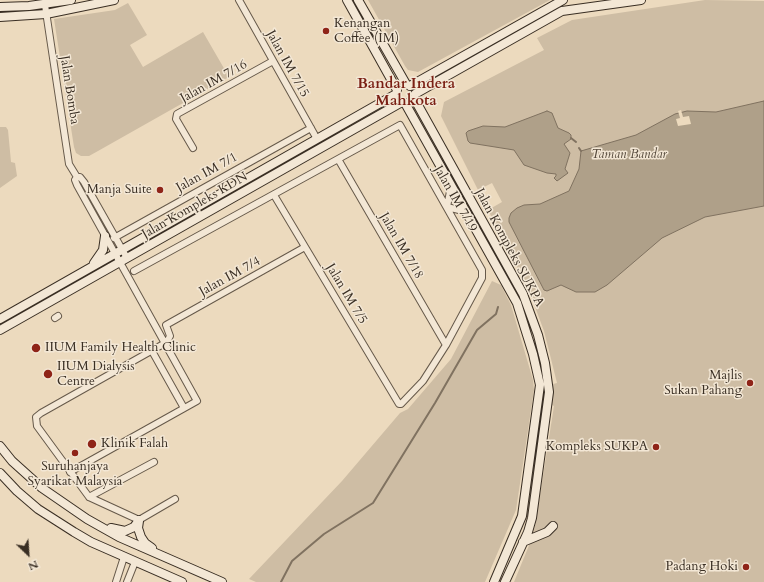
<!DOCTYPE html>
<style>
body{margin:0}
#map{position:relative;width:764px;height:582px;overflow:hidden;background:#ecdabe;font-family:Cardo,serif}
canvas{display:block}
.north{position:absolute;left:8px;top:534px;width:40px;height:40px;-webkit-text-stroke:3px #f3e7d5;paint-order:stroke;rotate:155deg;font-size:11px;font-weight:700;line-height:16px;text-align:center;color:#392e23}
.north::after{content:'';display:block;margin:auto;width:14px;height:18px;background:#392e23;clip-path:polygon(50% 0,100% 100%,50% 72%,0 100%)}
</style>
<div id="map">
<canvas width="764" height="582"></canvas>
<div class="north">N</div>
</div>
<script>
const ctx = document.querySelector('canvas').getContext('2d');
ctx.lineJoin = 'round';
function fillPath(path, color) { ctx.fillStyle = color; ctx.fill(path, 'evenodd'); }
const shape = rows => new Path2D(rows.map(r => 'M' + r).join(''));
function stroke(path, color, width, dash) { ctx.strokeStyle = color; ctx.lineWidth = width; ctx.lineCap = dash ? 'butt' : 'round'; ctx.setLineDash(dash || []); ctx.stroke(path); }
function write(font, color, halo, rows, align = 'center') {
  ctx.font = font + ' Cardo,serif'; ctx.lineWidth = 3; ctx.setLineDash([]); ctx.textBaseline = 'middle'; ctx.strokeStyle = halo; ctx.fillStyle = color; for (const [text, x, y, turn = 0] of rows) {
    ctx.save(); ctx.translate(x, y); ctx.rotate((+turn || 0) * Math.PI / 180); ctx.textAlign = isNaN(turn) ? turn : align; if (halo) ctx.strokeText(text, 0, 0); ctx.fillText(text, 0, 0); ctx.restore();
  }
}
const green = shape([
 [368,0,550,0,418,72,408,70,405,66],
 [705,0,764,1,764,582,514,582,530,543,535,526,554,406,550,404,553,384,557,383,544,331,528,288,488,210,502,202,492,183,478,190,441,116,444,102,544,50,537,38,572,20],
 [128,3,147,35,130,45,143,67,203,32,229,77,98,151,89,156,81,156,76,153,74,147,54,19,115,10],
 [0,127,6,127,8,130,11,162,15,163,17,176,0,188],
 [492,281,501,285,511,305,533,380,534,390,516,510,485,582,256,582,249,579,342,481,400,413,408,409,451,359]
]);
const water = shape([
 [764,101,764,206,705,217,662,238,607,285,595,292,576,292,561,285,547,291,544,290,509,222,509,218,511,213,517,208,524,205,540,204,569,191,579,169,581,151,636,135,675,114,687,111,716,112,764,101],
 [547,111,552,113,558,128,569,133,571,135,571,139,564,144,570,153,565,169,568,173,557,181,554,178,556,176,556,174,547,173,524,165,514,150,470,143,468,141,466,133,468,131,483,126,505,127,547,111]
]);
const pier = shape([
 [681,110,683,117,689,116,691,124,678,126,676,119,680,118,678,111]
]);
const stream = shape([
 [571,138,576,142],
 [579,148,581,151],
 [281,582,292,561,324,534,373,503,435,403,477,330,496,314,498,307]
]);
const street = shape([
 [239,0,317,139],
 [45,5,69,164,77,177,80,177,84,182,127,258],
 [193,148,176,119,177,114,273,61],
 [338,159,446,345],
 [451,186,447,207,467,212],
 [114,238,311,128],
 [134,271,400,125,482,270,482,278,446,345,423,381,401,404,399,404,274,195],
 [55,318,58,316],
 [152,351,184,408],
 [70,472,197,401,77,185,75,180,77,177],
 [89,497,154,462],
 [175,499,139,520,89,497,37,426,36,417,41,413,167,342,170,336,166,325,305,247],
 [116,582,124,557],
 [127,582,135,562]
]);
const secondary = shape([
 [347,0,397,90],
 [358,0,406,84],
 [0,7,29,6,71,0],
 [0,17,46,14,114,0],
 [410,86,563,0],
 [415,94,562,11,641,0],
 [414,98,523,294,538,335,545,363,549,392,532,518,528,532,505,582],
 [405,103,517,303,533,354,540,385,522,516,494,582],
 [94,263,103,250,105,236],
 [0,319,396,94],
 [0,330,402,102],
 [0,446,12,461,42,488,87,519,119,537,222,582],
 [0,473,17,491,38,509,74,532,91,542,182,582],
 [139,521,138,528,141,537,145,543,152,548],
 [111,528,125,531,134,527,139,520],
 [523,542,547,532,553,526]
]);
const markers = [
 [326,31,4,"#8f2418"],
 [160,190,4,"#8f2418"],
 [36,348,5,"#8f2418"],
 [48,374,5,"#8f2418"],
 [750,383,4,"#8f2418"],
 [92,444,5,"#8f2418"],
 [656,447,4,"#8f2418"],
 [75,453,4,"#8f2418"],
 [746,567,4,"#8f2418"]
];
const poiNames = [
 ["Kenangan",334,24],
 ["Coffee (IM)",334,39],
 ["Manja Suite",152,190,"right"],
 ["IIUM Family Health Clinic",45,348],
 ["IIUM Dialysis",57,367],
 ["Centre",57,382],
 ["Majlis",742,376,"right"],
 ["Sukan Pahang",742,391,"right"],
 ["Klinik Falah",101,444],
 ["Kompleks SUKPA",648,447,"right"],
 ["Suruhanjaya",75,467,"center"],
 ["Syarikat Malaysia",75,482,"center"],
 ["Padang Hoki",738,567,"right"]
];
const streetNames = [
 ["Jalan IM 7/15",287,64,61],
 ["Jalan IM 7/16",214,82,-29],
 ["Jalan Bomba",69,90,81],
 ["Jalan IM 7/1",207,173,-29],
 ["Jalan IM 7/19",455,199,60],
 ["Jalan Kompleks KDN",195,206,-30],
 ["Jalan IM 7/18",401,246,60],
 ["Jalan Kompleks SUKPA",509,248,62],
 ["Jalan IM 7/4",230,277,-29],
 ["Jalan IM 7/5",346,294,59]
];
const parkNames = [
 ["Taman Bandar",629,155]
];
const quarterNames = [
 ["Bandar Indera",406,85],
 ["Mahkota",406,102]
];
fillPath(green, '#cebda4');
fillPath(water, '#afa089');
stroke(water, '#807260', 1);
fillPath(pier, '#ecdabe');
stroke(stream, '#807260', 2);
stroke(street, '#66594a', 8);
stroke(secondary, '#392e23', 10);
stroke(street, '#f3e7d5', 6);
stroke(secondary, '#f3e7d5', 8);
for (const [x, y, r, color] of markers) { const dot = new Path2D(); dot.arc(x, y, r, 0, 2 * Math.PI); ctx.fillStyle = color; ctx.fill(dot); stroke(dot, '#f3e7d5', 1.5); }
write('13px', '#392e23', '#f3e7d5', poiNames, 'left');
write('13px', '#392e23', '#f3e7d5', streetNames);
write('italic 13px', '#574b3d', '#f3e7d5', parkNames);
write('bold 15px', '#7a1f14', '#f3e7d5', quarterNames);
</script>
